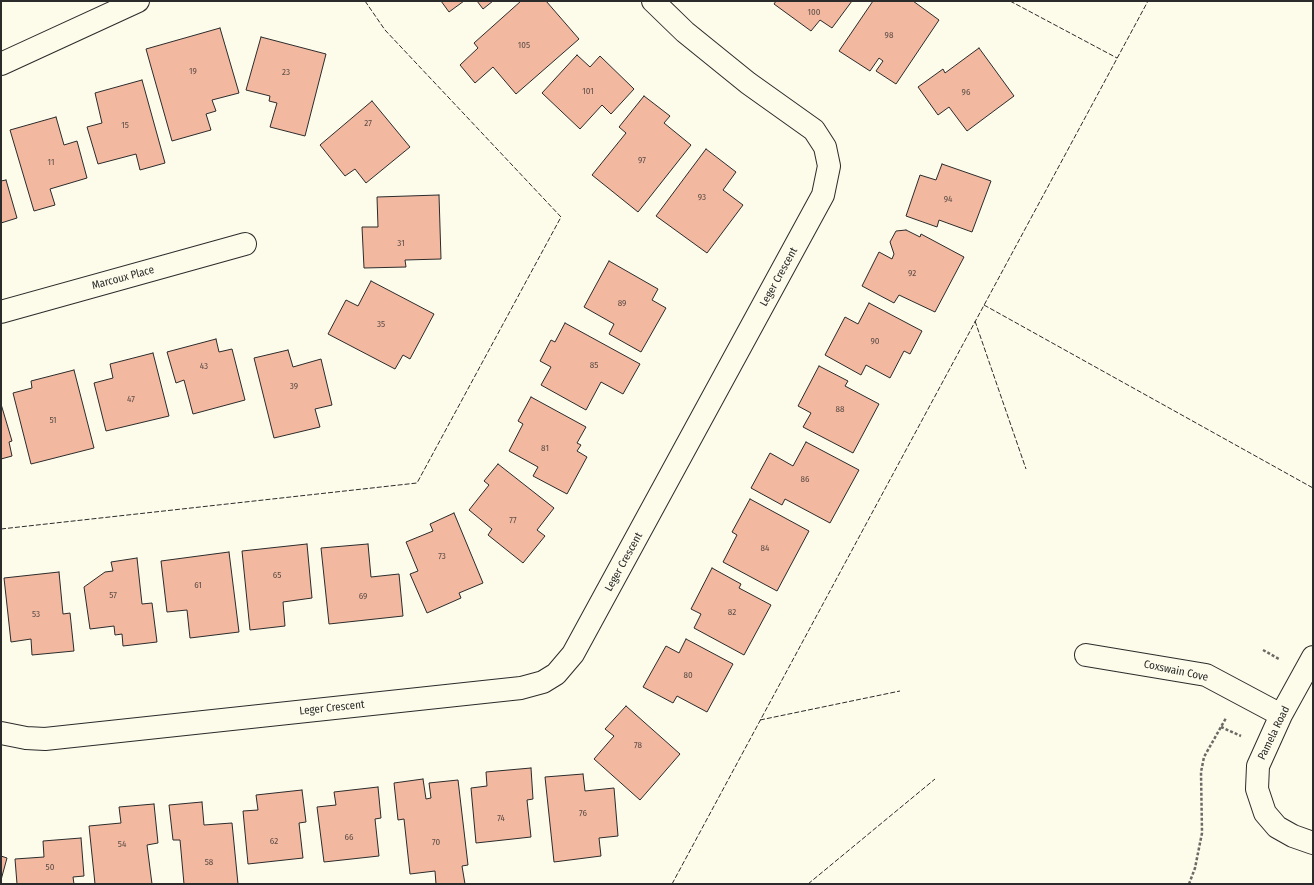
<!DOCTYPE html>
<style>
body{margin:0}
#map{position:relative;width:1314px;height:885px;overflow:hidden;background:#fdfbea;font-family:"Fira Sans Condensed",sans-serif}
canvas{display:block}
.frame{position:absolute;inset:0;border:2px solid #2b2b2b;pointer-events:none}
</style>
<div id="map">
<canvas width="1314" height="885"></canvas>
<div class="frame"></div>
</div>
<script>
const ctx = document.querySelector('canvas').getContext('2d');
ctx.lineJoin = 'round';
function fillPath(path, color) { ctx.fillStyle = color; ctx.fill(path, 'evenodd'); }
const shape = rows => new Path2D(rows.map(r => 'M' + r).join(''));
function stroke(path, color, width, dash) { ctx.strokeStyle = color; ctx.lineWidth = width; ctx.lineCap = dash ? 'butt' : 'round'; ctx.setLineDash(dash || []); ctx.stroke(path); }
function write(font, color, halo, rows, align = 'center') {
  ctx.font = font + ' "Fira Sans Condensed",sans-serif'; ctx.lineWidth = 3; ctx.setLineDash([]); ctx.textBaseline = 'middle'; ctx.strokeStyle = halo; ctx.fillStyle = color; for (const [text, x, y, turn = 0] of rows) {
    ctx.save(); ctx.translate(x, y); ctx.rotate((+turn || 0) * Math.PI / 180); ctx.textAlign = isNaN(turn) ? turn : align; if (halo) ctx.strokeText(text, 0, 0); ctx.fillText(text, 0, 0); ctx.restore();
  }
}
const building = shape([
 [441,1,464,1,449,12,441,1],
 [477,1,493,1,483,9,477,1],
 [521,1,546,1,579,39,516,94,493,67,475,83,460,65,478,48,474,43,521,1],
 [776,1,852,1,832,28,820,20,811,31,774,4,776,1],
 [873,1,913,1,939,20,896,84,876,71,883,61,879,58,870,71,839,51,873,1],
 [220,28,239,93,212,100,216,111,206,114,211,130,172,141,146,49,220,28],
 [261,37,326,54,305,136,270,127,277,103,269,101,270,96,246,90,261,37],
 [979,48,1014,96,967,131,949,107,938,115,918,87,943,69,945,73,979,48],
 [577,55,590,67,600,56,634,89,611,114,602,105,580,129,542,93,577,55],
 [142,80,165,163,140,170,136,154,98,164,87,127,102,123,95,93,142,80],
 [644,96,670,116,664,123,691,145,638,212,592,175,626,133,619,127,644,96],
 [372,101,410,147,366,183,355,169,345,176,320,145,372,101],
 [56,117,64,145,77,141,87,178,50,189,55,205,34,211,10,130,56,117],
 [706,149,736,172,723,190,743,205,707,253,656,216,706,149],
 [942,164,991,181,972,232,939,220,937,227,906,216,920,175,936,180,942,164],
 [6,180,17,218,1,223,1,181,6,180],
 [439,195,441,259,405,260,406,267,364,268,362,227,378,227,377,197,439,195],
 [906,230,920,237,921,234,964,257,935,312,899,295,894,303,862,286,879,252,892,259,894,254,890,242,896,231,906,230],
 [609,261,658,289,652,300,666,308,641,352,609,334,614,324,584,307,609,261],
 [371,281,434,314,410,359,403,355,395,369,328,334,346,300,358,306,371,281],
 [869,303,922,331,910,354,904,351,890,378,866,365,861,375,825,355,845,317,858,324,869,303],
 [565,323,640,364,623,394,601,382,586,410,541,385,551,367,540,361,551,340,555,342,565,323],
 [216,339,219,352,232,349,245,400,193,414,184,380,176,383,167,352,216,339],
 [288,350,293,367,321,359,332,405,315,409,320,427,274,438,254,358,288,350],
 [153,353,169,416,106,431,94,383,113,378,110,364,153,353],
 [819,366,848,381,845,386,879,404,853,453,803,427,811,413,798,406,819,366],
 [74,370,94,448,31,464,13,393,32,388,31,381,74,370],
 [531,397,586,427,577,443,581,445,577,451,587,457,567,494,533,476,538,467,509,451,523,424,518,421,531,397],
 [1,404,12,441,9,442,12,456,1,459,1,404],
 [806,442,859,470,830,523,785,499,782,505,751,488,770,453,793,466,806,442],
 [498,464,554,508,537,530,545,536,523,563,488,535,492,529,469,510,489,485,484,481,498,464],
 [750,499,809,531,777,591,723,562,737,535,732,532,750,499],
 [454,513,483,583,459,593,461,598,427,613,410,574,418,571,406,542,433,531,430,524,454,513],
 [307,544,312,598,283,602,285,626,250,630,242,551,307,544],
 [368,544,371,577,399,574,403,616,329,624,321,548,368,544],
 [229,552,239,632,190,638,187,610,167,612,161,561,229,552],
 [137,558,142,604,152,603,157,642,123,646,122,634,115,635,114,626,90,629,84,587,105,572,113,571,111,562,137,558],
 [712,568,741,584,739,588,771,605,744,655,694,628,701,614,691,609,712,568],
 [59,572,63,614,70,613,74,651,32,655,31,639,11,642,4,578,59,572],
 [686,639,733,664,707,712,677,696,673,703,643,687,666,646,679,653,686,639],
 [626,706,680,754,640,800,594,759,614,736,605,729,626,706],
 [531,768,533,799,527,800,531,837,476,843,471,788,487,786,486,772,531,768],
 [583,774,585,791,614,788,618,836,599,838,601,856,554,862,545,777,583,774],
 [423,779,426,799,431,798,429,783,458,780,468,865,462,866,465,884,436,884,435,871,410,874,404,819,398,820,394,783,423,779],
 [378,787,381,818,375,819,379,856,324,862,317,807,336,805,334,792,378,787],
 [302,790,306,822,299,823,303,858,248,864,243,811,258,810,256,795,302,790],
 [202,802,204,825,232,823,238,884,184,884,180,840,173,840,169,805,202,802],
 [154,804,158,843,147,845,152,884,95,884,89,826,121,823,119,807,154,804],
 [81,838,84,876,73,877,74,884,17,884,15,859,44,857,43,841,81,838],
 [1,856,7,858,1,880,1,856]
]);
const path = shape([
 [1263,650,1279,659],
 [1221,727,1241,736],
 [1189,884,1195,868,1202,833,1201,772,1204,757,1226,718]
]);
const minor = shape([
 [1,64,138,1],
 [1,312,245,244],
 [1086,655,1206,675,1281,715],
 [1313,657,1281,715,1258,766,1257,789,1265,813,1277,827,1293,836,1313,843],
 [1,733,26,738,45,739,521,688,543,682,556,674,573,654,823,195,829,166,825,147,814,130,748,83,685,32,653,1]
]);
const fence = shape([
 [1010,1,1117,58],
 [984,305,1313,488],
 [975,321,1026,469],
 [1,529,417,483,561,217,385,30,365,1],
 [760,720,900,691],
 [672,884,1148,1],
 [808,884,935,779]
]);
const numberNames = [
 ["100",814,12],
 ["98",889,35],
 ["105",524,45],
 ["19",193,71],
 ["23",286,72],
 ["101",588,91],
 ["96",966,92],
 ["27",368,123],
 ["15",125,125],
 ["97",642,160],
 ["11",51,162],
 ["93",702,197],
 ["94",948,199],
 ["31",401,243],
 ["92",912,273],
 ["89",622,303],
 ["35",381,324],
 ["90",875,341],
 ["85",594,365],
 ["43",204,366],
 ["39",294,386],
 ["47",131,399],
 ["88",840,409],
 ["51",53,420],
 ["81",545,448],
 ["86",805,479],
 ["77",513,520],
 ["84",765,548],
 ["73",442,556],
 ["65",277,575],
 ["61",198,585],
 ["57",113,595],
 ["69",363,596],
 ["82",732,612],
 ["53",36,614],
 ["80",688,675],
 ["78",638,745],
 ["76",583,813],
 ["74",501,818],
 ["66",349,837],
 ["62",274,841],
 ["70",436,842],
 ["54",122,844],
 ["58",209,862],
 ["50",50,867]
];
const streetNames = [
 ["Leger Crescent",779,277,-61],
 ["Marcoux Place",123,278,-15],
 ["Leger Crescent",624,562,-61],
 ["Coxswain Cove",1176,671,12],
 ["Leger Crescent",332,708,-6],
 ["Pamela Road",1274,733,-64]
];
fillPath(building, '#f2b8a0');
stroke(building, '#2b2b2b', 1);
stroke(minor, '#2b2b2b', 24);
stroke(path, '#6a6964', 2.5, [3, 2]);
stroke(minor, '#fdfbea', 22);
stroke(fence, '#2b2b2b', 1, [5, 2]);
write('9px', '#5d4e48', null, numberNames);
write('11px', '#2b2b2b', '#fdfbea', streetNames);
</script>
